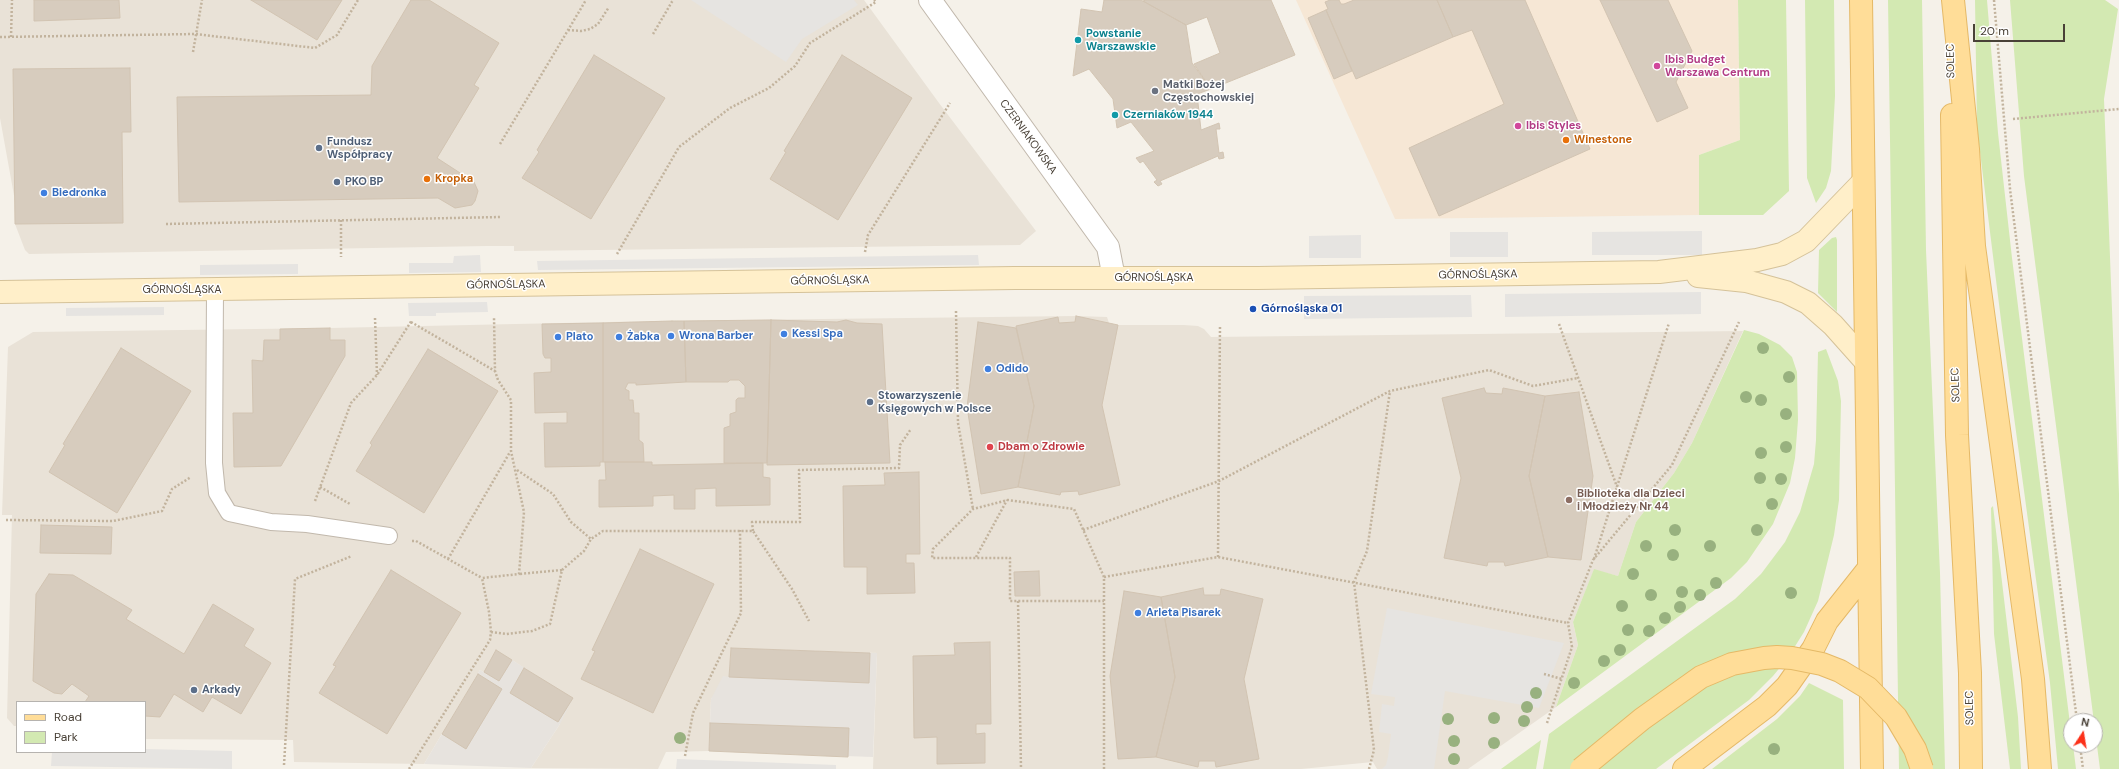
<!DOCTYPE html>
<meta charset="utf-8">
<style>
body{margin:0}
#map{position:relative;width:2119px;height:769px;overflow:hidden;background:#f5f1e9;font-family:"DM Sans",sans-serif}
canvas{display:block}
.legend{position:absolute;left:16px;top:701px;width:130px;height:52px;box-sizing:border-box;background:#fff;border:1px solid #b6b3af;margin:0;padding:5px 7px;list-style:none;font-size:12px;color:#494137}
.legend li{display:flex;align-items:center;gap:8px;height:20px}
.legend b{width:20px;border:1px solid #b6b3af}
.north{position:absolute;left:2063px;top:713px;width:40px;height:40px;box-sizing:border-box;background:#fff;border:1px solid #b6b3af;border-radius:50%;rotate:12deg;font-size:11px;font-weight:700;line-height:16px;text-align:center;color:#494137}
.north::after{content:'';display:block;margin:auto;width:14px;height:18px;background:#fc3119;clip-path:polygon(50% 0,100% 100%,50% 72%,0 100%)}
.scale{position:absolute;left:1973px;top:24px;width:92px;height:18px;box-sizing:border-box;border:2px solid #494137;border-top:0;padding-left:5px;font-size:12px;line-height:14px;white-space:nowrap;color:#494137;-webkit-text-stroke:3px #fff;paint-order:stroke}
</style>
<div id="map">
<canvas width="2119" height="769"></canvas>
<ul class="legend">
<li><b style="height:5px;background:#ffdd98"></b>Road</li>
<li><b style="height:11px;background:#d3e9b2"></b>Park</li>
</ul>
<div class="north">N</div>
<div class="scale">20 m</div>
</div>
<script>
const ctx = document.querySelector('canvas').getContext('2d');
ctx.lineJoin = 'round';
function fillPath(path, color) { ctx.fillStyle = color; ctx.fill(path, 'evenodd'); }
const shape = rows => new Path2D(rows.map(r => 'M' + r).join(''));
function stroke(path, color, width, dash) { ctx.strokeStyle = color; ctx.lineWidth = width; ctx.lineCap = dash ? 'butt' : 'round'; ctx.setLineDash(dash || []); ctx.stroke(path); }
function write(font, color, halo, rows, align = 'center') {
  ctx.font = font + ' "DM Sans",sans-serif'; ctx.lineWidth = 3; ctx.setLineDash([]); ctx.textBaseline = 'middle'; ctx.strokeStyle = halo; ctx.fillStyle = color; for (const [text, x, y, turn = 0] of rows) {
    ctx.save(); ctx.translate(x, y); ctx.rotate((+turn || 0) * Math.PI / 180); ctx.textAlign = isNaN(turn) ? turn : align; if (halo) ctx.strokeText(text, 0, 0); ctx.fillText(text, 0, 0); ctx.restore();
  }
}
const residential = shape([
 [0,0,864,0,939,103,1036,231,1020,245,514,251,514,246,487,246,29,254,25,250,15,224,15,201,0,118],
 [1076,316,1107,317,1109,323,1118,325,1184,325,1198,326,1204,329,1211,337,1743,331,1692,443,1674,473,1636,522,1618,576,1594,570,1573,622,1578,645,1556,707,1468,769,1377,769,1373,762,1301,769,873,769,877,653,731,648,729,677,711,699,709,751,666,752,658,769,531,768,560,724,524,668,512,660,484,672,480,670,424,764,294,762,293,740,145,739,145,702,17,702,17,726,14,726,7,718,12,515,2,515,8,347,33,332,330,328,655,321]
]);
const commercial = shape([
 [1296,0,1738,0,1740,140,1699,155,1699,215,1395,219]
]);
const industrial = shape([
 [731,648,877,653,873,757,709,751,711,699,723,676,729,677],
 [496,650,573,698,560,724,531,768,424,764,480,670,484,672]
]);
const green = shape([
 [1738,0,1786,0,1789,191,1763,215,1699,215,1699,155,1740,140],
 [1805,0,1834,0,1835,96,1831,171,1826,188,1816,203,1807,178],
 [1888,0,1922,0,1926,250,1940,573,1945,769,1899,769],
 [1975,0,1987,0,1998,133,2012,258,2071,732,2071,745,2073,745,2076,769,2058,769,2050,683,2002,328,1977,128],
 [2010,0,2105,0,2118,9,2104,99,2119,494,2119,769,2100,769,2024,176],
 [1836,237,1837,240,1837,312,1818,293,1819,250,1832,238],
 [1744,330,1759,334,1780,345,1792,357,1797,372,1798,420,1795,458,1790,483,1773,524,1747,562,1731,578,1556,707,1578,645,1573,622,1594,569,1618,576,1636,522,1674,473,1692,443],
 [1826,349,1838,381,1841,401,1839,500,1834,535,1818,601,1804,632,1787,659,1773,676,1749,700,1656,769,1543,769,1549,734,1735,599,1761,574,1785,542,1800,512,1814,464,1816,440,1818,352],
 [1993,506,2018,717,2021,769,2010,769,1994,634,1991,508],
 [1809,683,1843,700,1844,769,1712,769,1777,719,1800,696],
 [1541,740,1536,769,1501,769]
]);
const parking = shape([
 [691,0,854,0,858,5,802,39,786,62],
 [1702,231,1702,255,1592,255,1592,232],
 [1450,232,1508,232,1508,257,1450,257],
 [1361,235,1361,258,1309,258,1309,236],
 [480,255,481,272,409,273,409,263,453,263,454,256],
 [978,255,979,265,538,270,537,261],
 [298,264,298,274,200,275,200,265],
 [1701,292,1701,314,1505,317,1505,294],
 [1471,295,1472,317,1304,319,1304,296],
 [487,302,488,312,436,313,436,316,409,316,408,303],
 [164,307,164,315,66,316,66,308],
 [1387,608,1564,643,1539,708,1445,691,1434,769,1382,769,1386,765,1388,757,1391,734,1379,732,1382,704,1394,706,1395,697,1371,694],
 [145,749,232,751,232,769,51,766,52,752,145,752],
 [677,759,836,765,836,769,676,769]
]);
const building = shape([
 [34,0,119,0,120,18,34,21,34,0],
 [251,0,342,0,317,40,251,0],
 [411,0,429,0,499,43,474,85,479,88,437,158,474,182,478,191,475,201,472,205,455,208,438,198,179,202,177,97,371,95,372,66,411,0],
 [1104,0,1141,0,1186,25,1192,63,1211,89,1197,94,1201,130,1219,123,1220,129,1216,129,1219,153,1223,152,1224,158,1219,159,1218,156,1160,181,1162,184,1158,186,1154,182,1157,180,1143,161,1140,163,1136,158,1154,151,1131,122,1117,128,1113,99,1089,69,1073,76,1081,9,1102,12,1104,0],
 [1146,0,1271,0,1295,55,1211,89,1194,64,1220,53,1207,17,1186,25,1143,1,1146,0],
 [1330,0,1339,0,1341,4,1344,4,1354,0,1437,0,1453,37,1356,79,1326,10,1328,9,1325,2,1330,0],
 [1437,0,1525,0,1590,149,1439,216,1409,148,1504,104,1472,30,1453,37,1437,0],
 [1600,0,1668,0,1692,51,1676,82,1688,108,1657,122,1600,0],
 [1326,10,1352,71,1334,79,1308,18,1326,10],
 [594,55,665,98,591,219,522,178,539,152,537,150,594,55],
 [842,55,912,98,838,220,770,179,786,152,784,151,842,55],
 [130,68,131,132,122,132,123,223,15,224,13,69,130,68],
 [1076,316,1118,325,1102,405,1120,485,1079,495,1078,491,1061,492,1060,495,1018,487,1034,406,1016,326,1058,317,1059,323,1075,322,1076,316],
 [771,320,837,322,846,320,857,323,882,324,890,463,767,465,771,320],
 [771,320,767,463,724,463,724,428,730,426,730,414,736,412,736,400,738,398,745,398,745,386,739,380,730,380,728,382,686,382,684,321,771,320],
 [672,321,684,321,686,382,636,385,636,383,628,383,625,389,629,391,629,400,633,400,634,413,639,413,639,440,643,443,644,462,603,462,603,323,672,321],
 [978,322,1016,328,1034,406,1018,487,981,494,967,407,978,322],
 [603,323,603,462,600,462,600,466,545,467,544,423,567,423,567,412,535,413,534,373,551,372,551,358,545,358,543,354,542,324,603,323],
 [330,328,330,340,345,340,345,356,281,466,234,467,233,413,253,413,252,360,263,361,264,340,280,340,280,329,330,328],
 [121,348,191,391,117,513,49,472,65,445,63,444,121,348],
 [428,349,498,391,424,513,356,471,372,445,370,443,428,349],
 [1484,388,1486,393,1502,394,1503,388,1545,396,1529,476,1548,557,1505,566,1504,562,1488,562,1487,566,1444,558,1461,478,1442,398,1484,388],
 [1579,392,1593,476,1581,560,1548,557,1529,476,1545,396,1579,392],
 [605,462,652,462,652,465,763,463,763,477,770,478,770,505,716,506,716,488,695,489,695,509,674,509,674,495,653,496,653,506,599,507,599,480,606,480,605,462],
 [919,472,920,554,906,554,906,563,914,563,915,593,867,594,867,567,844,567,843,486,885,485,884,473,919,472],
 [41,525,112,527,111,554,40,553,41,525],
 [640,549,714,584,653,713,581,679,595,651,592,650,640,549],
 [391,570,461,613,387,734,319,693,336,666,333,665,391,570],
 [1039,571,1040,596,1015,596,1014,572,1039,571],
 [49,574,73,575,132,610,126,619,184,654,213,604,254,629,244,646,271,663,241,714,212,697,203,712,174,694,160,717,145,716,145,702,85,702,89,696,72,684,62,694,54,693,33,681,36,594,49,574],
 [1203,588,1204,595,1220,595,1221,589,1263,599,1244,679,1259,759,1216,767,1215,761,1199,761,1198,767,1156,757,1175,677,1161,597,1203,588],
 [1124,591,1161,597,1175,677,1156,757,1118,759,1110,676,1124,591],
 [990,642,991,724,976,724,976,734,985,733,985,763,937,764,937,737,914,738,913,656,955,655,954,643,990,642],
 [731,648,870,653,869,683,729,677,731,648],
 [496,650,512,660,499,681,484,672,496,650],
 [524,668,573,698,558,722,510,693,524,668],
 [478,674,502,689,466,749,442,734,478,674],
 [710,723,849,728,848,757,709,751,710,723]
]);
const path = shape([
 [1994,0,2010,189,2077,721],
 [568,30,581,31,590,29,598,24,609,7],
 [653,34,673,0],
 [0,37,195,34,315,48,337,35,358,0],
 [11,37,12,0],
 [193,52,202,0],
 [2013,119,2119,109],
 [500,144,586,0],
 [341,220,341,257],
 [166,224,501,217],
 [865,252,868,235,950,103],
 [617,254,679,147,730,108,769,88,795,66,810,43,876,2,874,0],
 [956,311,958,423,973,509],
 [375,318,377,375],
 [411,322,495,371],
 [1559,324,1617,487],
 [517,470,553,494,571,522,591,539],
 [320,487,350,504],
 [315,501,351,403,377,375,412,320],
 [6,520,113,521,162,511,172,489,191,477],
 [1083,530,1219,481,1390,391,1489,370,1533,386,1578,378],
 [753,531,752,522,800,522,799,470,899,468,900,445,911,429],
 [412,541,416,541,482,578],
 [976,557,1007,500],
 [1218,557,1220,326],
 [448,559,510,452],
 [1594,559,1669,323],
 [562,570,584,551,591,539,603,531,753,531,792,589,809,621],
 [1104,577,1218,557,1568,623],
 [1018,601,1021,769],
 [491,632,506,634,532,631,550,624,562,570,519,574],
 [1544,674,1562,679],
 [1547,723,1572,647,1568,623,1593,560,1672,465,1739,322],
 [2080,745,2083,769],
 [685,756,693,713,741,613,740,530],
 [284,765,295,579,352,556],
 [409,769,490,640,491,632,489,612,482,578,519,574,524,512,511,451,511,400,498,380,495,371,494,317],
 [1104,769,1104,577,1074,509,1008,500,973,509,933,549,932,558,1010,558,1010,601,1104,601],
 [1369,769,1374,750,1354,582,1367,551,1390,391]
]);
const lane = shape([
 [215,290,214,463,217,493,229,513,271,522,307,524,389,536]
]);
const street = shape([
 [930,0,1108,247,1114,278]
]);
const secondary = shape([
 [1698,276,1746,281,1786,292,1808,303,1833,325,1866,362],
 [0,292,1015,278,1258,278,1659,272,1757,260,1782,254,1806,241,1863,182]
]);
const primary = shape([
 [1861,0,1872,769],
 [1953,0,1968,149,1974,246,2033,679,2040,769],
 [1952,115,1957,435,1970,673,1971,769],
 [1684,769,1767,706,1787,686,1813,649,1827,621,1869,568]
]);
const primaryBridge = shape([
 [1581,769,1642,719,1701,677,1732,664,1764,658,1777,657,1792,658,1822,664,1840,671,1868,688,1896,717,1915,749,1922,769]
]);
const trees = [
 [1763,348],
 [1789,377],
 [1746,397],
 [1761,400],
 [1786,414],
 [1786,447],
 [1761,453],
 [1760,478],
 [1781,479],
 [1772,504],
 [1675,530],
 [1757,530],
 [1646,546],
 [1710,546],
 [1673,555],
 [1633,574],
 [1716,583],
 [1682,592],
 [1791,593],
 [1651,595],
 [1700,595],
 [1622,606],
 [1680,607],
 [1665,618],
 [1628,630],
 [1649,631],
 [1620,650],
 [1604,661],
 [1574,683],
 [1536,693],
 [1527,707],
 [1494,718],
 [1448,719],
 [1524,721],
 [680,738],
 [1454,741],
 [1494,743],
 [1774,749],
 [1454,759]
];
const markers = [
 [1078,40,4,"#0f9aa8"],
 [1657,66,4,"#d1479c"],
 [1155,91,4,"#6b7280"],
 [1115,115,4,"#0f9aa8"],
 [1518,126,4,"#d1479c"],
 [1566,140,4,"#e8710a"],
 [319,148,4,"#5c6f8a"],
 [427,179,4,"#e8710a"],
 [337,182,4,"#5c6f8a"],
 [44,193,4,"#3f7fe0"],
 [1253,309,4,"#1a4fb4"],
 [784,334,4,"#3f7fe0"],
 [671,336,4,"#3f7fe0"],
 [558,337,4,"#3f7fe0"],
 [619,337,4,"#3f7fe0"],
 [988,369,4,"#3f7fe0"],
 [870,402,4,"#5c6f8a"],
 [990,447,4,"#e0444e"],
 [1569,500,4,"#8d6e63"],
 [1138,613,4,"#3f7fe0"],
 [194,690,4,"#5c6f8a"]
];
const cultureNames = [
 ["Powstanie",1086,34],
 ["Warszawskie",1086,47],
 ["Czerniaków 1944",1123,115]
];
const hotelNames = [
 ["Ibis Budget",1665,60],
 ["Warszawa Centrum",1665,73],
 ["Ibis Styles",1526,126]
];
const streetNames = [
 ["SOLEC",1951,61,-91],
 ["CZERNIAKOWSKA",1028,137,54],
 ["GÓRNOŚLĄSKA",1478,275,-1],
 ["GÓRNOŚLĄSKA",1154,278],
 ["GÓRNOŚLĄSKA",830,281,-1],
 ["GÓRNOŚLĄSKA",506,285,-1],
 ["GÓRNOŚLĄSKA",182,290],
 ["SOLEC",1956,385,-92],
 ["SOLEC",1970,708,-91]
];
const worshipNames = [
 ["Matki Bożej",1163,85],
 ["Częstochowskiej",1163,98]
];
const foodNames = [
 ["Winestone",1574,140],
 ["Kropka",435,179]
];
const serviceNames = [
 ["Fundusz",327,142],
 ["Współpracy",327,155],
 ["PKO BP",345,182],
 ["Stowarzyszenie",878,396],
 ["Księgowych w Polsce",878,409],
 ["Arkady",202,690]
];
const shopNames = [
 ["Biedronka",52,193],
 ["Kessi Spa",792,334],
 ["Wrona Barber",679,336],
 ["Plato",566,337],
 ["Żabka",627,337],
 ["Odido",996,369],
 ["Arleta Pisarek",1146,613]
];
const transitNames = [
 ["Górnośląska 01",1261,309]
];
const healthNames = [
 ["Dbam o Zdrowie",998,447]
];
const educationNames = [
 ["Biblioteka dla Dzieci",1577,494],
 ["i Młodzieży Nr 44",1577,507]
];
fillPath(residential, '#e9e2d7');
fillPath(commercial, '#f6e7d5');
fillPath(industrial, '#e7e3de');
fillPath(green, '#d3e9b2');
fillPath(parking, '#e6e4e1');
fillPath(building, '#d7ccbe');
stroke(building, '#d2c4b2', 1);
stroke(lane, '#c1b8ac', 18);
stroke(street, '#c1b8ac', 24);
stroke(secondary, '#d5c299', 24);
stroke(primary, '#e5b967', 24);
stroke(path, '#c2b39d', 2.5, [2, 2]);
stroke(lane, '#fff', 16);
stroke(street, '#fff', 22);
stroke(secondary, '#ffefc9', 22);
stroke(primary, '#ffdd98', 22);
stroke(primaryBridge, '#e5b967', 24, []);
stroke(primaryBridge, '#ffdd98', 22);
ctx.fillStyle = '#98b17f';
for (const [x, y] of trees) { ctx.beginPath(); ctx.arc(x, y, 6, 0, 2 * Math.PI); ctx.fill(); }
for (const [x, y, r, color] of markers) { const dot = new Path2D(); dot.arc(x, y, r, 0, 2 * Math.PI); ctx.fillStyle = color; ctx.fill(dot); stroke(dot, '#fff', 1.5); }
write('bold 11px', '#0d838f', '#fff', cultureNames, 'left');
write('bold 11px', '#b23c85', '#fff', hotelNames, 'left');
write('11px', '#494137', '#fff', streetNames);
write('bold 11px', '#5b616d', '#fff', worshipNames, 'left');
write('bold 11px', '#c56008', '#fff', foodNames, 'left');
write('bold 11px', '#4e5e75', '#fff', serviceNames, 'left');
write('bold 11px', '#366cbe', '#fff', shopNames, 'left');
write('bold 11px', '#164399', '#fff', transitNames, 'left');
write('bold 11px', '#be3a42', '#fff', healthNames, 'left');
write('bold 11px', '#785e54', '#fff', educationNames, 'left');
</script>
